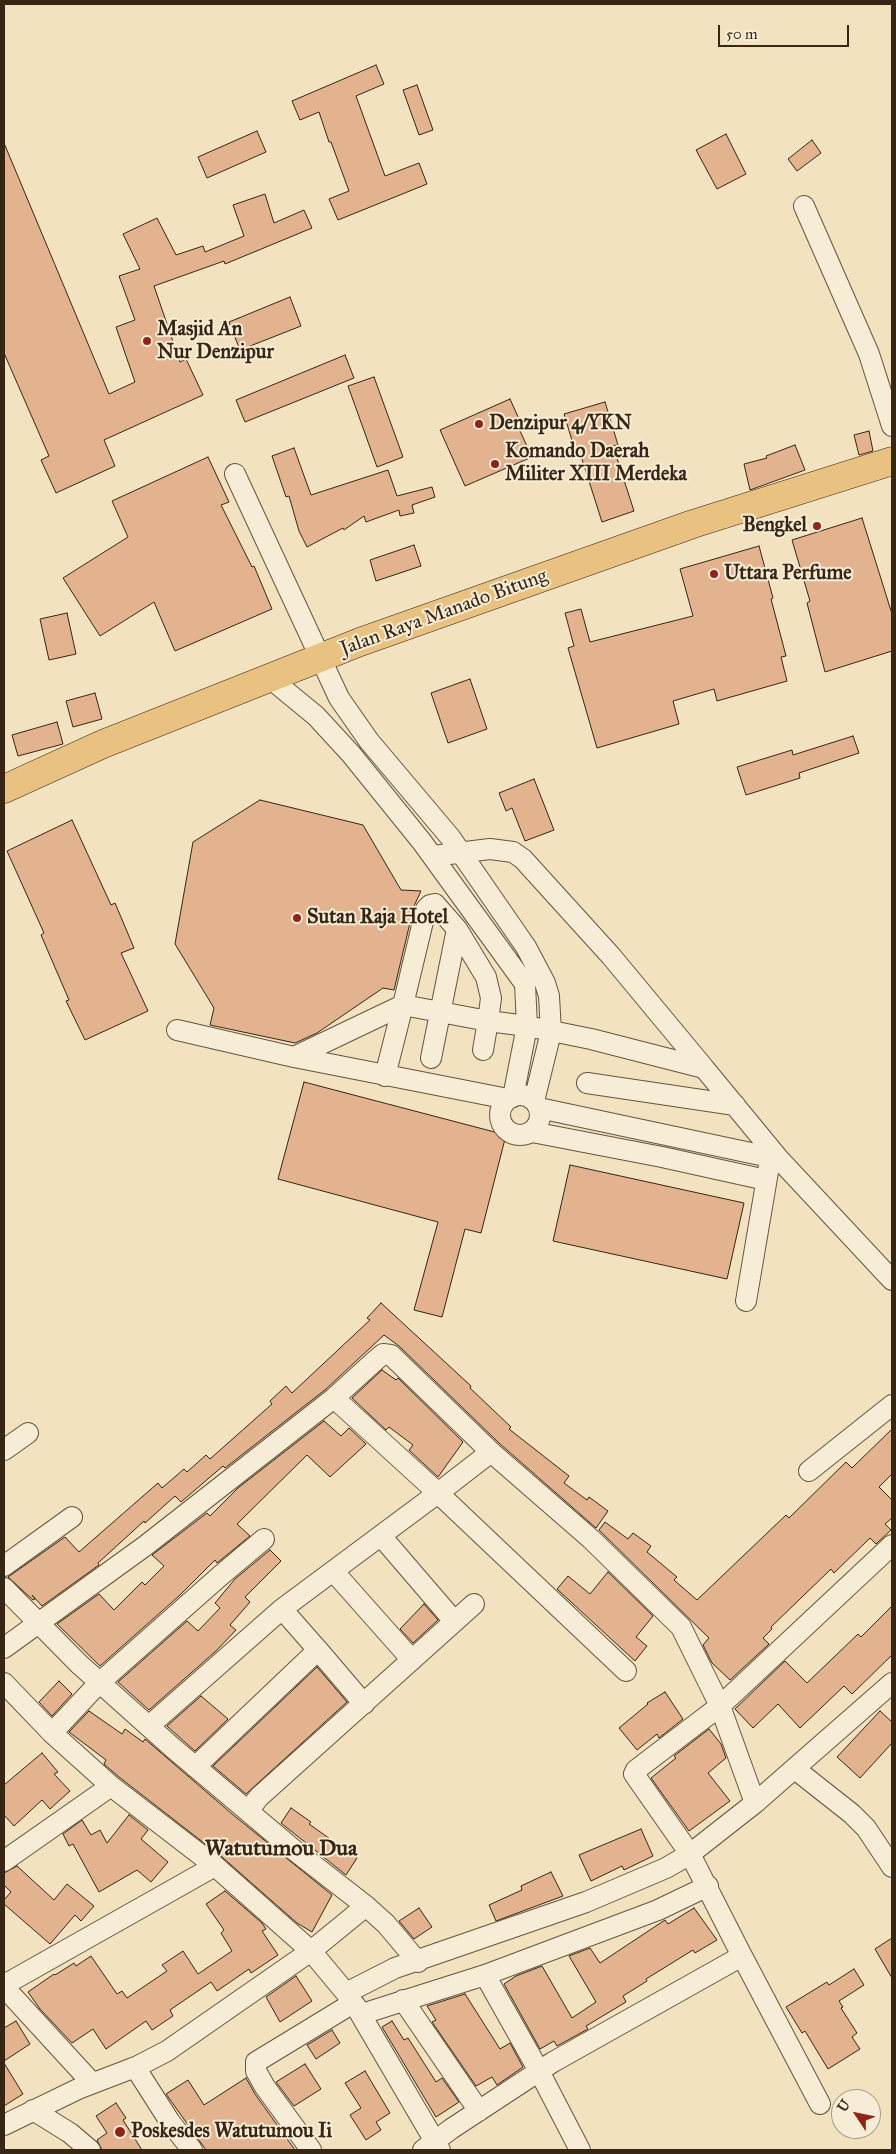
<!DOCTYPE html>
<style>
body{margin:0}
#map{position:relative;width:896px;height:2154px;overflow:hidden;background:#f2e2c0;font-family:"IM FELL Great Primer",serif}
canvas{display:block}
.frame{position:absolute;inset:0;border:5px solid #362613;pointer-events:none}
.north{position:absolute;left:831px;top:2089px;width:50px;height:50px;box-sizing:border-box;background:#f7ecd6;border:1px solid #aa9d88;border-radius:50%;rotate:304deg;font-size:14px;font-weight:700;line-height:20px;text-align:center;color:#362613}
.north::after{content:'';display:block;margin:auto;width:18px;height:22px;background:#8f2418;clip-path:polygon(50% 0,100% 100%,50% 72%,0 100%)}
.scale{position:absolute;left:718px;top:25px;width:131px;height:22px;box-sizing:border-box;border:2px solid #362613;border-top:0;padding-left:6px;font-size:15px;line-height:18px;white-space:nowrap;color:#362613;-webkit-text-stroke:4px #f7ecd6;paint-order:stroke}
</style>
<div id="map">
<canvas width="896" height="2154"></canvas>
<div class="frame"></div>
<div class="north">U</div>
<div class="scale">50 m</div>
</div>
<script>
const ctx = document.querySelector('canvas').getContext('2d');
ctx.lineJoin = 'round';
function fillPath(path, color) { ctx.fillStyle = color; ctx.fill(path, 'evenodd'); }
const shape = rows => new Path2D(rows.map(r => 'M' + r).join(''));
function stroke(path, color, width, dash) { ctx.strokeStyle = color; ctx.lineWidth = width; ctx.lineCap = dash ? 'butt' : 'round'; ctx.setLineDash(dash || []); ctx.stroke(path); }
function write(font, color, halo, rows, align = 'center') {
  ctx.font = font + ' "IM FELL Great Primer",serif'; ctx.lineWidth = 4; ctx.setLineDash([]); ctx.textBaseline = 'middle'; ctx.strokeStyle = halo; ctx.fillStyle = color; for (const [text, x, y, turn = 0] of rows) {
    ctx.save(); ctx.translate(x, y); ctx.rotate((+turn || 0) * Math.PI / 180); ctx.textAlign = isNaN(turn) ? turn : align; if (halo) ctx.strokeText(text, 0, 0); ctx.fillText(text, 0, 0); ctx.restore();
  }
}
const building = shape([
 [376,65,384,84,356,96,385,176,419,163,427,184,338,220,329,199,349,191,331,142,329,142,319,112,300,120,292,101,376,65],
 [417,85,433,130,419,135,403,90,417,85],
 [257,131,266,152,207,178,198,157,257,131],
 [726,134,746,174,717,189,696,150,726,134],
 [812,140,821,153,797,171,788,159,812,140],
 [4,143,109,394,135,382,116,327,135,320,119,276,140,269,123,234,157,218,176,255,203,246,205,252,244,236,233,205,265,194,274,223,304,210,312,228,225,264,224,261,154,286,180,362,186,359,203,395,104,440,115,466,56,493,41,460,49,456,4,353,4,143],
 [290,297,301,326,240,350,229,322,290,297],
 [345,355,354,378,245,422,236,400,345,355],
 [374,377,403,457,377,467,348,386,374,377],
 [510,399,519,419,515,420,532,457,465,486,440,430,510,399],
 [605,402,618,445,613,446,634,511,602,522,581,456,577,457,564,414,605,402],
 [869,431,873,451,859,455,854,435,869,431],
 [795,445,805,470,750,490,744,464,767,458,766,456,795,445],
 [294,448,311,495,388,470,397,496,432,487,435,497,412,505,414,513,400,516,399,510,366,522,364,516,344,530,343,528,307,547,299,531,289,496,286,497,272,456,294,448],
 [208,457,229,502,221,505,252,567,254,566,272,609,175,651,154,602,100,636,63,578,128,537,112,501,208,457],
 [862,518,892,614,892,651,825,672,807,603,810,601,792,540,862,518],
 [414,545,421,566,376,581,370,560,414,545],
 [759,546,773,598,771,599,786,656,781,657,787,681,717,701,714,689,673,701,679,724,597,748,568,648,574,646,565,613,581,609,590,642,693,616,680,569,759,546],
 [67,613,76,654,49,660,40,619,67,613],
 [470,679,487,729,448,743,431,693,470,679],
 [95,693,102,719,73,727,66,701,95,693],
 [57,722,63,744,18,756,12,735,57,722],
 [853,736,859,753,799,773,800,778,746,795,737,767,792,750,793,755,853,736],
 [534,779,554,830,525,841,512,808,506,811,499,793,534,779],
 [260,800,363,825,401,890,421,891,414,906,394,990,383,988,317,1033,295,1043,210,1025,214,1008,175,944,193,842,260,800],
 [72,820,111,905,115,903,134,948,121,953,148,1011,85,1040,66,1001,69,1000,41,935,44,933,7,851,72,820],
 [304,1082,506,1135,481,1233,465,1229,442,1317,414,1310,438,1222,278,1179,304,1082],
 [570,1165,744,1203,727,1279,553,1241,570,1165],
 [381,1303,471,1386,470,1388,511,1427,509,1429,569,1476,564,1483,587,1500,589,1497,608,1511,596,1528,499,1443,399,1346,384,1335,326,1389,225,1468,223,1466,181,1502,175,1496,145,1523,144,1521,98,1563,99,1565,42,1606,32,1595,35,1599,33,1600,8,1577,65,1537,79,1552,158,1483,162,1488,184,1469,187,1472,206,1455,210,1459,272,1404,270,1401,286,1386,292,1393,370,1320,367,1318,381,1303],
 [382,1370,396,1380,398,1378,463,1442,438,1477,409,1450,413,1445,389,1427,386,1430,352,1398,382,1370],
 [324,1421,341,1436,349,1428,366,1444,330,1477,307,1455,237,1524,250,1536,217,1563,215,1560,180,1595,100,1666,57,1624,99,1594,114,1610,142,1582,145,1585,164,1566,152,1555,207,1513,210,1516,238,1488,324,1421],
 [892,1429,892,1474,879,1487,892,1500,892,1518,885,1524,891,1530,876,1544,870,1538,834,1573,831,1569,771,1627,772,1629,763,1638,769,1644,730,1680,712,1663,703,1645,709,1638,599,1530,605,1522,628,1539,633,1533,651,1546,647,1552,677,1577,674,1580,697,1600,786,1515,789,1518,846,1462,852,1468,892,1429],
 [270,1550,281,1561,245,1597,250,1602,230,1625,236,1630,217,1650,149,1710,118,1682,187,1621,198,1631,220,1608,215,1603,235,1579,270,1550],
 [608,1572,653,1616,636,1637,647,1646,635,1661,557,1589,568,1576,590,1594,608,1572],
 [424,1604,438,1620,413,1643,400,1629,424,1604],
 [892,1606,892,1655,852,1694,844,1686,800,1728,778,1704,753,1728,735,1709,785,1661,807,1683,858,1634,861,1637,892,1606],
 [317,1667,347,1702,246,1794,213,1766,317,1667],
 [59,1681,72,1694,52,1716,39,1702,59,1681],
 [665,1692,683,1719,659,1738,657,1734,637,1750,619,1728,648,1704,647,1703,665,1692],
 [201,1696,228,1719,195,1751,167,1726,201,1696],
 [89,1711,122,1734,125,1729,143,1742,145,1739,232,1814,332,1895,312,1932,297,1923,222,1857,119,1777,104,1764,106,1760,69,1732,89,1711],
 [880,1711,892,1722,892,1743,860,1778,837,1757,880,1711],
 [709,1729,721,1744,726,1758,708,1773,730,1801,689,1831,651,1778,676,1758,674,1756,709,1729],
 [42,1753,58,1772,54,1774,70,1791,50,1809,42,1800,14,1826,4,1815,4,1785,42,1753],
 [291,1808,311,1822,309,1824,357,1858,346,1875,281,1823,291,1808],
 [129,1815,148,1830,141,1839,168,1862,151,1882,137,1870,99,1892,73,1844,69,1846,63,1834,82,1820,91,1835,100,1830,107,1843,129,1815],
 [641,1829,653,1856,624,1870,622,1866,591,1881,579,1855,641,1829],
 [17,1866,54,1900,67,1884,94,1906,81,1921,75,1915,50,1944,4,1904,4,1900,11,1892,4,1885,4,1873,17,1866],
 [551,1872,563,1896,496,1921,489,1905,522,1890,521,1886,551,1872],
 [225,1891,262,1923,266,1929,262,1931,278,1955,251,1973,249,1969,217,1991,211,1982,170,2010,173,2016,152,2030,146,2021,106,2049,93,2029,72,2043,40,2009,28,1992,54,1974,55,1975,74,1963,76,1966,91,1956,117,1994,122,1991,127,1998,167,1971,162,1965,183,1951,198,1974,232,1951,221,1933,224,1930,206,1904,225,1891],
 [419,1908,432,1927,414,1939,399,1921,419,1908],
 [694,1908,717,1940,695,1953,693,1950,646,1979,647,1981,623,1996,626,2002,586,2026,588,2029,557,2046,554,2041,540,2049,504,1984,516,1976,542,1966,572,2018,596,2002,569,1956,590,1948,600,1963,665,1920,668,1924,694,1908],
 [892,1938,892,1978,875,1949,892,1938],
 [854,1969,864,1985,839,2001,843,2007,841,2008,857,2033,852,2037,860,2049,828,2069,805,2031,802,2033,786,2007,827,1982,829,1985,854,1969],
 [296,1976,312,2001,280,2022,266,1997,296,1976],
 [465,1994,500,2049,510,2043,523,2067,497,2085,492,2077,476,2086,432,2022,436,2020,427,2006,465,1994],
 [16,2021,30,2044,4,2061,4,2028,16,2021],
 [392,2021,404,2040,408,2038,436,2082,442,2078,459,2102,436,2117,382,2027,392,2021],
 [332,2030,340,2043,316,2059,307,2045,332,2030],
 [4,2063,23,2094,4,2106,4,2063],
 [305,2064,321,2089,294,2106,276,2082,305,2064],
 [365,2071,390,2113,376,2122,381,2130,366,2140,350,2115,361,2108,345,2083,365,2071],
 [246,2078,255,2094,295,2150,206,2150,166,2094,188,2080,204,2105,246,2078],
 [116,2103,126,2118,123,2120,142,2150,102,2150,97,2140,107,2133,96,2116,116,2103]
]);
const minor = shape([
 [804,206,869,354,892,426],
 [235,474,339,698,369,741,450,837,526,947,545,983,549,996,551,1032,534,1101],
 [271,679,316,716,351,754,422,842,525,984,527,1026,513,1097],
 [177,1030,294,1057,403,1005,426,909,430,905,435,904,457,929,486,977,491,998,488,1021,527,1026,591,1039,704,1068,611,956,523,859,513,852,490,849,433,856],
 [294,1057,508,1099],
 [431,1058,457,929],
 [704,1068,779,1159,892,1280],
 [385,1076,403,1005,488,1021,483,1050],
 [587,1083,735,1105],
 '500 1115a20 20 0 1 1 40 0a20 20 0 1 1-40 0Z',
 [539,1108,779,1159],
 [532,1132,662,1157,766,1180],
 [746,1301,769,1166],
 [4,1450,28,1433],
 [491,1452,438,1493,626,1671],
 [809,1471,892,1405],
 [381,1536,454,1621],
 [264,1539,220,1576,99,1683,52,1733,111,1786,215,1866,311,1951,346,1993,395,1968,586,1902,666,1868,690,1854,755,1803,892,1683],
 [4,1566,72,1517],
 [334,1572,412,1660],
 [4,1588,79,1664,173,1748,294,1850,366,1906,386,1924,418,1962],
 [282,1609,318,1650],
 [4,1648,145,1546,334,1398,377,1359,383,1354,391,1355,491,1452,591,1539,681,1627,720,1706,755,1803],
 [4,1683,52,1733],
 [149,1726,282,1609,438,1493,334,1398],
 [195,1767,318,1650,364,1704],
 [795,1769,852,1814,866,1828,892,1867],
 [248,1811,259,1797,474,1604],
 [4,1861,111,1786],
 [742,1956,690,1854,634,1774,636,1770,720,1706,892,1545],
 [485,1975,539,2071,580,2150],
 [4,1985,215,1866],
 [4,1987,92,2083],
 [403,2000,479,2111],
 [355,2005,440,2150],
 [362,2014,485,1975,658,1910,708,1886],
 [135,2067,170,2122,192,2150],
 [33,2110,70,2133,90,2150],
 [4,2125,78,2089,138,2066,167,2051,311,1951,366,1906],
 [311,2150,265,2087,256,2071,256,2062,353,2003],
 [423,2150,451,2129,553,2062,742,1956,820,2104]
]);
const trunk = shape([
 [4,789,103,744,360,642,693,524,892,461]
]);
const markers = [
 [147,341,5,"#8f2418"],
 [479,424,5,"#8f2418"],
 [495,464,5,"#8f2418"],
 [817,526,5,"#8f2418"],
 [714,574,5,"#8f2418"],
 [297,918,5,"#8f2418"],
 [120,2132,6,"#8f2418"]
];
const poiNames = [
 ["Masjid An",157,330],
 ["Nur Denzipur",157,353],
 ["Denzipur 4/YKN",489,424],
 ["Komando Daerah",505,452],
 ["Militer XIII Merdeka",505,475],
 ["Bengkel",807,526,"right"],
 ["Uttara Perfume",724,574],
 ["Sutan Raja Hotel",307,918],
 ["Poskesdes Watutumou Ii",131,2132]
];
const streetNames = [
 ["Jalan Raya Manado Bitung",444,613,-20]
];
const quarterNames = [
 ["Watutumou Dua",281,1850]
];
fillPath(building, '#e3b390');
stroke(building, '#362613', 1);
stroke(minor, '#65553e', 22);
stroke(trunk, '#362613', 29);
stroke(minor, '#f7ecd6', 20);
stroke(trunk, '#e9c180', 28);
for (const [x, y, r, color] of markers) { const dot = new Path2D(); dot.arc(x, y, r, 0, 2 * Math.PI); ctx.fillStyle = color; ctx.fill(dot); stroke(dot, '#f7ecd6', 2); }
write('bold 20px', '#362613', '#f7ecd6', poiNames, 'left');
write('20px', '#362613', '#f7ecd6', streetNames);
write('bold 22px', '#362613', '#f7ecd6', quarterNames);
</script>
